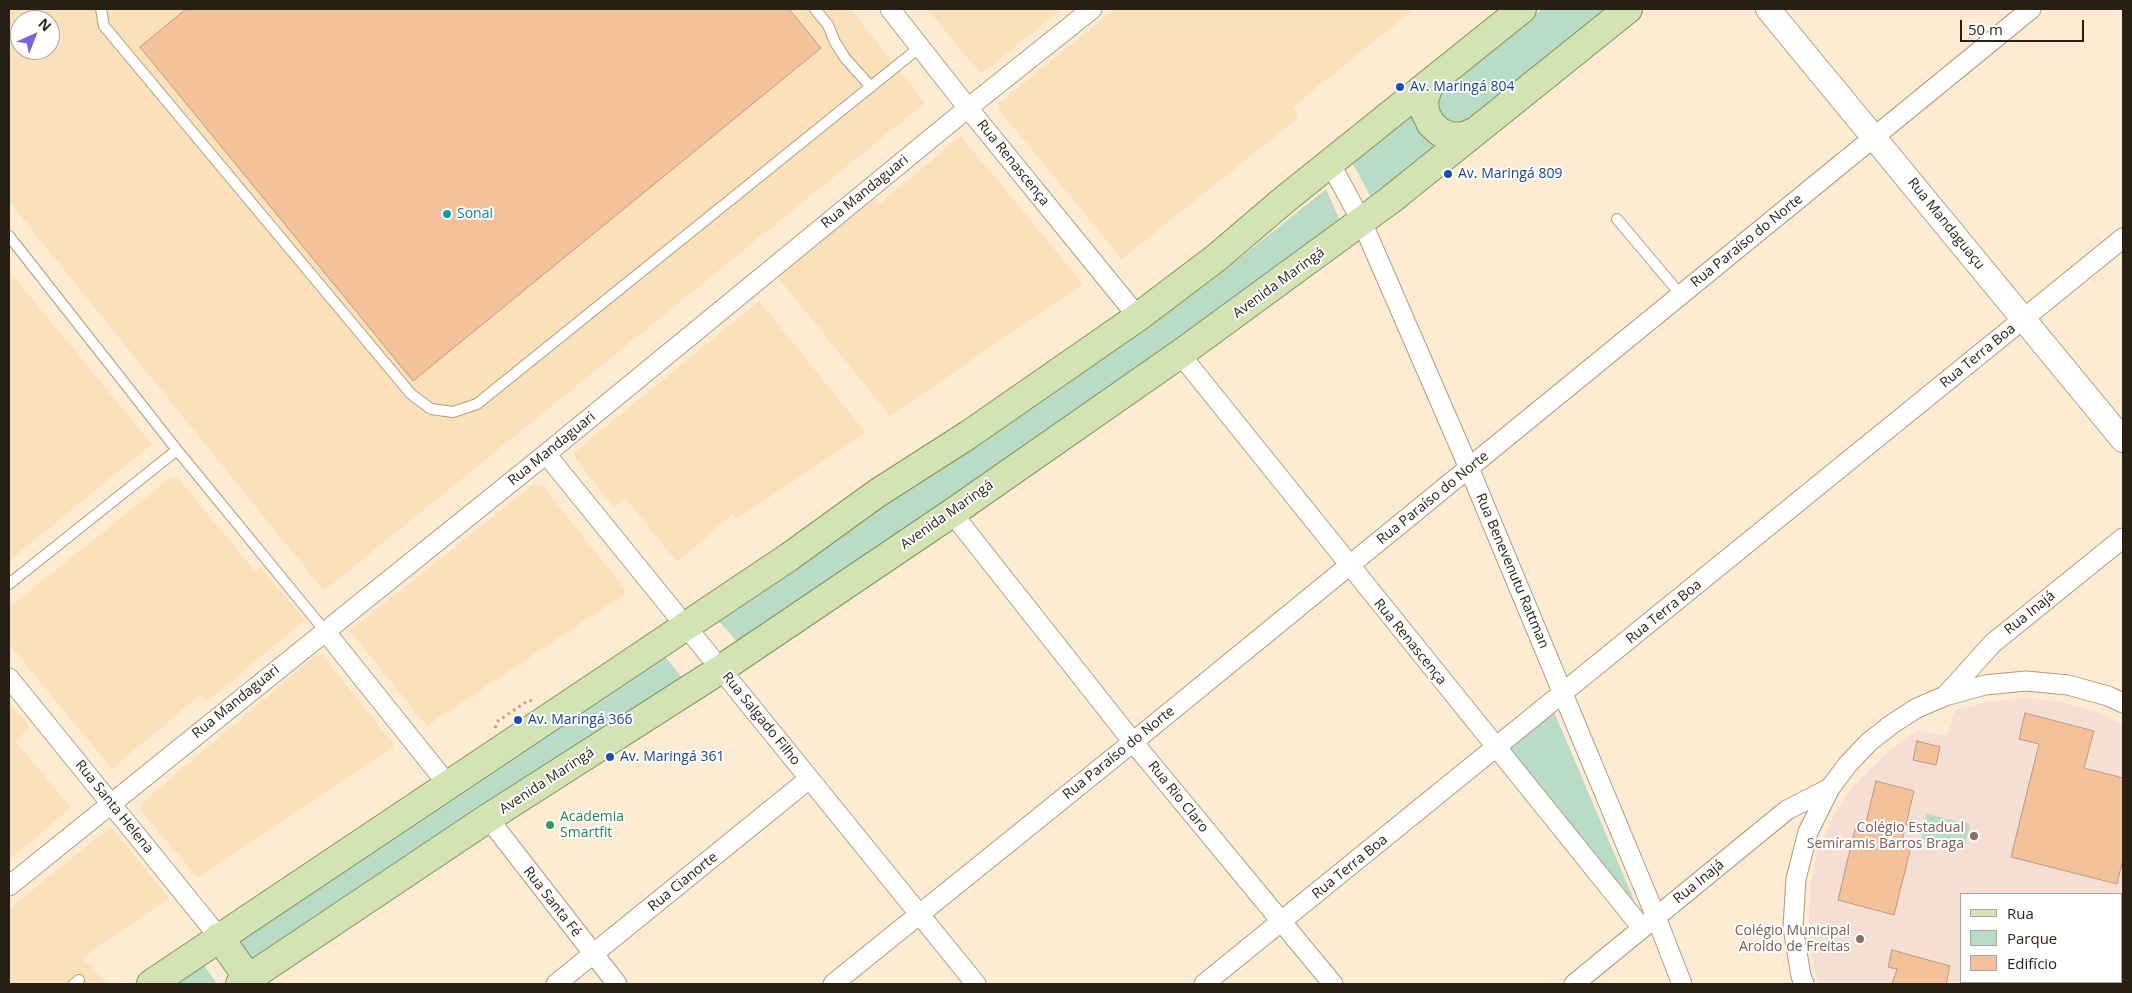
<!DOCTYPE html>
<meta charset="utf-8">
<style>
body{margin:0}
#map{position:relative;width:2132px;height:993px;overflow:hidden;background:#fdecd2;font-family:"Open Sans",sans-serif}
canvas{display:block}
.frame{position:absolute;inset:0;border:10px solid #271f13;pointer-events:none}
.legend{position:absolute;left:1960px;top:893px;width:162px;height:90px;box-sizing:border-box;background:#fff;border:1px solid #a9a5a1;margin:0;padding:6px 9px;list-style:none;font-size:15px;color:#271f13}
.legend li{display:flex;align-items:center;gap:10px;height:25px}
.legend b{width:25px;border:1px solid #a9a5a1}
.north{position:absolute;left:10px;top:10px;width:50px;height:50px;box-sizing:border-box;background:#fff;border:1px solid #a9a5a1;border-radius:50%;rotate:44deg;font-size:14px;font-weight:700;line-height:20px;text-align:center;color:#271f13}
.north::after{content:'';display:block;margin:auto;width:18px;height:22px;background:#7765df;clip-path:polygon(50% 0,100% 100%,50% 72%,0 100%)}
.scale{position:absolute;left:1960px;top:20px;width:124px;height:22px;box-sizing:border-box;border:2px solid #271f13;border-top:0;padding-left:6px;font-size:15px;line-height:18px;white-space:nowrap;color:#271f13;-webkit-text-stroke:4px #fff;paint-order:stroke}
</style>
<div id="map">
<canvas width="2132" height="993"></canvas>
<div class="frame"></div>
<ul class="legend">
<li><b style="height:6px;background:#d3e3b3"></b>Rua</li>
<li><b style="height:14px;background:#b9dcc7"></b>Parque</li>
<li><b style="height:14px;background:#f3c29a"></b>Edifício</li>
</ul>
<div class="north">N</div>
<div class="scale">50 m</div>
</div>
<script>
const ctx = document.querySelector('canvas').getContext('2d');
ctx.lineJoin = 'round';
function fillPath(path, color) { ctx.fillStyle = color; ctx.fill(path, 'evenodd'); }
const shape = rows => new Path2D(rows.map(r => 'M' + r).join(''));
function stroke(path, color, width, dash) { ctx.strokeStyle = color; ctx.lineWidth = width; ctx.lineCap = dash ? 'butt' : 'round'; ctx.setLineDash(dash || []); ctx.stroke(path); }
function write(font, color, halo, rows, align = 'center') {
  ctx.font = font + ' "Open Sans",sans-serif'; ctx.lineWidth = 4; ctx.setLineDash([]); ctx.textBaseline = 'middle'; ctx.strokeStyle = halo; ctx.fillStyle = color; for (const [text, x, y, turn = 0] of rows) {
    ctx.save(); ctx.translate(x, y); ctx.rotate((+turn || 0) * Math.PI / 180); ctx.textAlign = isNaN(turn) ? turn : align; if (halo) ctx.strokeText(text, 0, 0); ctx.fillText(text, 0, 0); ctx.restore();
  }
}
const built = shape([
 [15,9,851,9,925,103,324,591,9,202,9,14],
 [20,20,50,20,50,50,20,50],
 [927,9,1062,9,981,74],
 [1115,9,1414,9,1293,107,1298,118,1122,259,999,110,999,103],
 [961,136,1083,284,890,416,777,276,873,196,879,204],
 [9,271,152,444,9,561],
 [759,301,866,433,737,519,733,514,677,562,625,498,614,507,575,459,575,452],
 [171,477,178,478,255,571,260,567,305,620,208,701,202,694,112,769,9,644,9,608],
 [534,484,542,485,625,589,625,594,427,726,350,631],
 [316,655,323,656,393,743,393,748,198,878,141,811,143,802],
 [9,702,30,728,15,741,71,808,9,860],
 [111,827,169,898,83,958,106,983,104,984,9,984,9,909]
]);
const education = shape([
 [2026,698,2062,702,2098,712,2123,725,2123,984,1819,984,1810,950,1809,912,1811,880,1818,852,1831,820,1847,794,1869,770,1894,747,1917,730,1947,736,1955,710,1988,702],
 [1961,894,2121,894,2121,982,1961,982]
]);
const green = shape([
 [1542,9,1612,9,1373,201,1352,162],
 [1326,189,1341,223,1160,354,737,642,717,619,1146,329,1225,270],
 [662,653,685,681,249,961,231,939],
 [1554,712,1643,921,1504,752],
 [1927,814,1970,824,1964,850,1921,839],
 [202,963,216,982,213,984,171,984]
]);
const building = shape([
 [186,9,789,9,821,48,413,381,140,47,186,9],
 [2025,713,2094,731,2084,768,2123,778,2123,859,2117,884,2011,857,2039,744,2019,739,2025,713],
 [1917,741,1940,747,1936,765,1913,760,1917,741],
 [1876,781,1914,791,1902,841,1912,843,1894,915,1838,900,1855,829,1864,831,1876,781],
 [1892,950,1950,966,1946,984,1892,984,1897,969,1888,967,1892,950]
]);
const path = shape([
 [495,728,498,721,529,700,535,702]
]);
const service = shape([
 [101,9,104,26,411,394,431,409,453,412,477,404,920,47],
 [815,9,828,25,835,42,845,58,871,87],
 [1617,219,1681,295],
 [9,236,177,450,325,631],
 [9,584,177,450],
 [74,984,79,980]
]);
const minor = shape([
 [890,9,968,108,1138,317],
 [1330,163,1362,222,1469,468,1656,917,1682,984],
 [1180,354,1642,928],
 [546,454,976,984],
 [952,513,1133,742,1333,984],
 [325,631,448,785],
 [9,678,219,937],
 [1945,696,1993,643,2123,538],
 [488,818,617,984],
 [9,886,546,454,968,108,1092,9],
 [556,984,809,779],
 [833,984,1133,742,2031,9],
 [1204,984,2123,238],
 [1574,984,1787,810,1830,788],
 [1804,984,1801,976,1793,927,1796,879,1808,832,1830,788,1848,764,1869,742,1892,724,1917,708,1945,696,1985,685,2026,681,2068,685,2108,696,2123,703]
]);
const tertiary = shape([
 [1768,9,2123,440]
]);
const primary = shape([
 [1436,78,1428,88,1424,100,1425,112,1431,124,1440,132,1452,137,1465,136,1476,131],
 [219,937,249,979],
 [151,984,789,557,876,494,968,435,1138,317,1216,258,1284,200,1522,9],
 [240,984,488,818,721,669,952,513,1180,354,1389,201,1628,9]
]);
const markers = [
 [1400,87,5,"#1a4fb4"],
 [1448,174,5,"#1a4fb4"],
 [447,214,5,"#0f9aa8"],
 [518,720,5,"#1a4fb4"],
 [610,757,5,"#1a4fb4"],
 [550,825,5,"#2e9e5b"],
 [1974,836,5,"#8d6e63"],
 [1860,939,5,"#8d6e63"]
];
const transitNames = [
 ["Av. Maringá 804",1410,87],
 ["Av. Maringá 809",1458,174],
 ["Av. Maringá 366",528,720],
 ["Av. Maringá 361",620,757]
];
const streetNames = [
 ["Rua Renascença",1013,163,51],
 ["Rua Mandaguari",865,192,-39],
 ["Rua Mandaguaçu",1946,224,51],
 ["Rua Paraíso do Norte",1747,241,-39],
 ["Avenida Maringá",1279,283,-36],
 ["Rua Terra Boa",1978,356,-39],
 ["Rua Mandaguari",552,449,-39],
 ["Rua Paraíso do Norte",1433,498,-39],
 ["Avenida Maringá",947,515,-35],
 ["Rua Benevenutu Rattman",1512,571,67],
 ["Rua Terra Boa",1664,612,-39],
 ["Rua Inajá",2030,613,-39],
 ["Rua Renascença",1410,642,51],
 ["Rua Mandaguari",236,702,-39],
 ["Rua Salgado Filho",761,719,51],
 ["Rua Paraíso do Norte",1119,753,-39],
 ["Avenida Maringá",547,781,-33],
 ["Rua Rio Claro",1178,797,51],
 ["Rua Santa Helena",114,807,51],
 ["Rua Terra Boa",1350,867,-39],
 ["Rua Cianorte",683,882,-39],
 ["Rua Inajá",1699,882,-39],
 ["Rua Santa Fé",552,902,52]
];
const cultureNames = [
 ["Sonai",457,214]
];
const leisureNames = [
 ["Academia",560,817],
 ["Smartfit",560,833]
];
const educationNames = [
 ["Colégio Estadual",1964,828],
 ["Semíramis Barros Braga",1964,844],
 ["Colégio Municipal",1850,931],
 ["Aroldo de Freitas",1850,947]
];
fillPath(built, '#fbe1ba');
fillPath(education, '#f5dfd2');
fillPath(green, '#b9dcc7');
fillPath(building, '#f3c29a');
stroke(building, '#ba9c84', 1);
stroke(service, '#b09c7e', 12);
stroke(minor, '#b09c7e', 21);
stroke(tertiary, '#b09c7e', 26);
stroke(primary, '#84935a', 30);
stroke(path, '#b2a590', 3, [2.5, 4]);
stroke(service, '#fff', 10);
stroke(minor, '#fff', 19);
stroke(tertiary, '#fff', 24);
stroke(primary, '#d3e3b3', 28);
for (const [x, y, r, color] of markers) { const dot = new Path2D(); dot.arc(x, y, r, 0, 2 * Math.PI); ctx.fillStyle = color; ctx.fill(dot); stroke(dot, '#fff', 2); }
write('14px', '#164399', '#fff', transitNames, 'left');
write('14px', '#271f13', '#fff', streetNames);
write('14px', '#0d838f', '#fff', cultureNames, 'left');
write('14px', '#27864d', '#fff', leisureNames, 'left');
write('14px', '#785e54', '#fff', educationNames, 'right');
</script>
